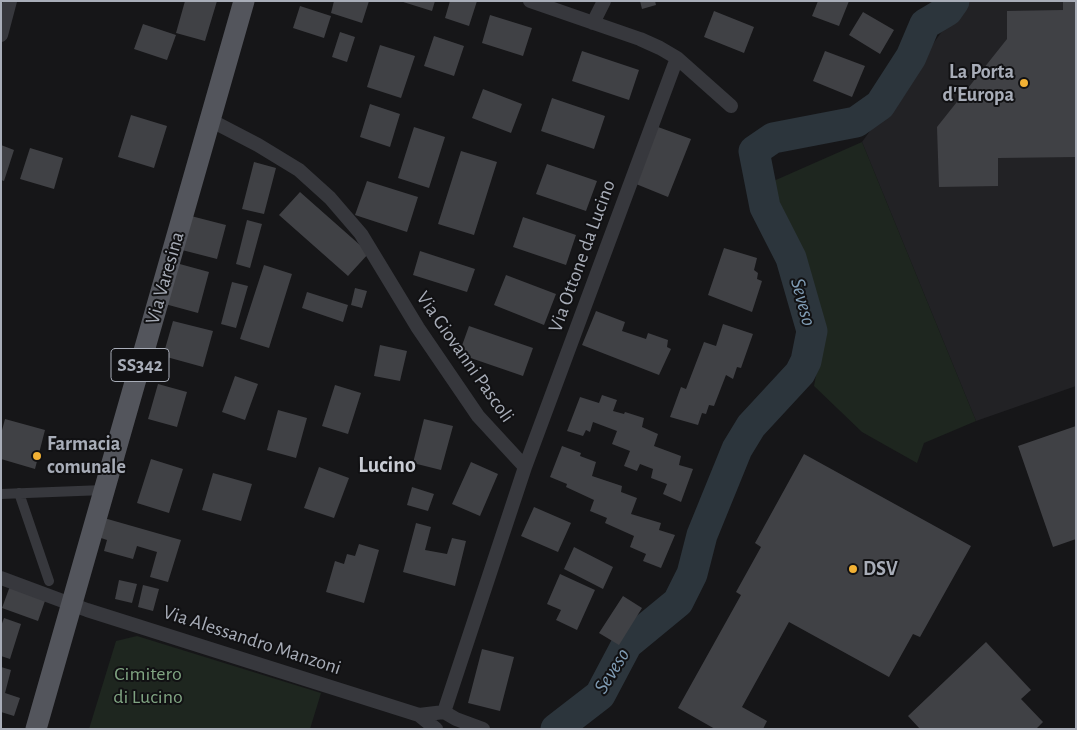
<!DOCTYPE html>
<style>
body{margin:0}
#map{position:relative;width:1077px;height:730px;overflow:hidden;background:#161618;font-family:"Alegreya Sans",sans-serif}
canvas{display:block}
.frame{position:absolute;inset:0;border:2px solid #a8adb8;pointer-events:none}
</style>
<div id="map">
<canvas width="1077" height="730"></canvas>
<div class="frame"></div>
</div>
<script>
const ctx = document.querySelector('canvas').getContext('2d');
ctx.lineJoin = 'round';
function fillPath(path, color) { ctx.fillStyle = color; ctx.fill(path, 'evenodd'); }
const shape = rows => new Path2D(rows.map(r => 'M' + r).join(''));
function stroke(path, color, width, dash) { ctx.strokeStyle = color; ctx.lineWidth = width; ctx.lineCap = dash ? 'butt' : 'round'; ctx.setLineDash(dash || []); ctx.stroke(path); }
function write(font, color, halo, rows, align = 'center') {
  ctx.font = font + ' "Alegreya Sans",sans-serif'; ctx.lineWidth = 4; ctx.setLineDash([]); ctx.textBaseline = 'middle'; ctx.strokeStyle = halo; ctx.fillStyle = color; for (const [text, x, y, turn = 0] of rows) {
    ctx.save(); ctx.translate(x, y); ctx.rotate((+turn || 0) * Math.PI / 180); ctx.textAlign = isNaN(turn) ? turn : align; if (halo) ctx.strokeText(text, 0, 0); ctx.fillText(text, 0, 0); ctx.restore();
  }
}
const built = shape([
 [964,1,1076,1,1076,386,976,421,862,142]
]);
const green = shape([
 [862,142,976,421,924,443,917,463,862,432,814,386,824,333,811,287,769,183],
 [137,636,321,693,310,729,89,729,116,641]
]);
const river = shape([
 [556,729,600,695,627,644,678,602,692,574,702,535,737,449,751,426,800,373,806,361,812,331,791,258,765,207,754,151,773,138,856,122,880,105,911,57,925,24,947,11,954,1]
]);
const building = shape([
 [185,1,217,1,205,41,176,33],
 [334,1,369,1,362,23,331,13],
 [400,1,435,1,432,11],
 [450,1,477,1,469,26,445,18],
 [640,1,655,1,656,5,642,9],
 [818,1,849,1,839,26,812,16],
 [1063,1,1076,1,1076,157,998,158,998,186,939,187,937,127,1007,39,1007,11,1063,10],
 [300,6,331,16,324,38,293,28],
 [714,11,754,27,744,53,704,37],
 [863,12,894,30,880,54,849,35],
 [490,15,532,28,523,56,482,43],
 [143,24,176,35,167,60,134,49],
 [340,32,355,37,347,62,332,57],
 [434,36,464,46,454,76,424,66],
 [380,45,415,56,401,98,367,87],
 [582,51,639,70,629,100,572,81],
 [825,51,865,66,852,97,813,81],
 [483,89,522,104,511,133,472,118],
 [552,98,605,116,594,149,541,131],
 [370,104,400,114,390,147,360,137],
 [131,115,167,126,154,168,118,157],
 [414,127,445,137,429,188,398,178],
 [658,127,691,139,668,197,636,184],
 [1,145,14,150,4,181,1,180],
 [30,148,63,158,54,189,20,179],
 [461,151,497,162,474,235,438,224],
 [254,162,276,168,264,214,242,209],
 [547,164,597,181,586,211,536,194],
 [367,181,418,197,407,232,355,215],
 [300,192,369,253,348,276,279,215],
 [191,216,226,225,217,259,182,250],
 [523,217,576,235,566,265,513,247],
 [247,220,262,224,250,268,236,264],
 [724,248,757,258,754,270,758,273,757,279,762,281,752,312,708,295],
 [420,251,475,269,467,292,413,275],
 [176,263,209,272,198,313,165,304],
 [264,265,292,274,269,348,240,339],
 [506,275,556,294,544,325,494,305],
 [232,282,248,286,236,328,221,324],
 [355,288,367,291,362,308,351,305],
 [307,292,348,305,343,322,302,308],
 [596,311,625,322,622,331,646,339,648,333,668,340,667,347,671,349,659,375,582,345],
 [173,321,213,331,203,367,163,356],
 [723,324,753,334,741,368,737,367,733,379,726,375,714,406,709,405,706,414,702,413,698,425,670,417,681,387,686,389,704,342,716,346],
 [469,326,533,348,523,376,459,354],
 [380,345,407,351,400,381,374,376],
 [235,376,258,384,245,420,222,412],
 [158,384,187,392,177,427,148,419],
 [335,385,361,393,348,434,322,426],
 [602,395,617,400,613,411,624,414,625,412,644,418,642,427,658,434,654,446,681,456,679,465,693,469,681,502,663,494,667,484,651,478,653,469,640,464,637,471,624,466,630,451,612,444,617,431,593,422,590,432,586,430,583,436,567,431,580,397,599,403],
 [278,410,307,418,296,458,267,450],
 [5,419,45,430,35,469,1,459,1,434],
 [424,419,453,426,441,470,413,463],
 [1076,426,1076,539,1053,547,1018,446],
 [562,446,581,453,580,456,596,462,592,476,622,486,621,492,637,498,631,514,661,523,659,530,675,535,661,568,643,561,646,554,630,547,634,536,605,523,607,518,590,511,594,500,566,487,567,484,550,477],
 [804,454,971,546,920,637,913,634,889,677,789,622,742,707,767,721,763,729,715,729,678,708,741,595,736,592,761,547,755,543],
 [151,459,183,469,169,513,137,503],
 [471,462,498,474,480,516,452,504],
 [319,467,349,478,334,518,304,508],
 [213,473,252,484,241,521,202,510],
 [412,487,434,494,428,511,407,505],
 [534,507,571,523,558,552,521,536],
 [104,518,181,540,168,582,150,577,157,552,137,546,133,559,104,551,107,540,98,537],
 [416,523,431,527,425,550,447,554,452,538,466,541,455,586,403,572],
 [359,544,379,550,364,603,326,592,335,561,344,564,347,554,355,556],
 [574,547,613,567,603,589,564,569],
 [560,574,595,590,577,630,556,620,561,610,547,604],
 [119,580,137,584,132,603,115,599],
 [143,585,159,589,153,611,138,607],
 [10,586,46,598,38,621,2,608],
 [623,596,642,608,619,645,599,633],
 [4,618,21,624,10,659,1,656,1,626],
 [986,642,1031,690,1021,699,1043,722,1036,729,920,729,908,716],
 [482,649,514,657,500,711,468,703],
 [1,667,11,670,5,693,20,698,14,716,1,712]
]);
const pedestrian = shape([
 [19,493,49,581],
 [1,494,104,490]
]);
const minor = shape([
 [593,23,604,1],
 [1,35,10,1],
 [677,58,731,106],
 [210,120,258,145,299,170,330,198,361,234,418,328,478,416,525,467,444,712],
 [525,467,677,58,660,48,640,39,530,1],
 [1,578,87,610,419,715,436,729],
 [419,715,444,712,456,719,483,729]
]);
const primary = shape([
 [36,729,244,1]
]);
const markers = [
 [1024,83,5,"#f2b134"],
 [37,456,5,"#f2b134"],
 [853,569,5,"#f2b134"]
];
const shields = [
 [140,365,58]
];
const shieldNames = [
 ["SS342",140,365]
];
const poiNames = [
 ["La Porta",1014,72,"right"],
 ["d'Europa",1014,95,"right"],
 ["Farmacia",47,444],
 ["comunale",47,467],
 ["DSV",863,569]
];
const streetNames = [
 ["Via Ottone da Lucino",582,256,-70],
 ["Via Varesina",165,278,-74],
 ["Via Giovanni Pascoli",465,357,55],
 ["Via Alessandro Manzoni",252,640,18]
];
const parkNames = [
 ["Cimitero",148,674],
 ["di Lucino",148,697]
];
const waterNames = [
 ["Seveso",803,302,75],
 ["Seveso",612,671,-58]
];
const quarterNames = [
 ["Lucino",387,465]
];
fillPath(built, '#222225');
fillPath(green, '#1e261f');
stroke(river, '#2c353c', 31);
fillPath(building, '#404145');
stroke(pedestrian, '#37383d', 10);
stroke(minor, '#37383d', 14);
stroke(primary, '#53555c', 21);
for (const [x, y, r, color] of markers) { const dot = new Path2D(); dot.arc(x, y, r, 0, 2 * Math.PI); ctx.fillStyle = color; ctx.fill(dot); stroke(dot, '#111113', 2); }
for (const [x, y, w] of shields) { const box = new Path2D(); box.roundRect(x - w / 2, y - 16.5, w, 33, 4); ctx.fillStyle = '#111113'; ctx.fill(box); stroke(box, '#a8adb8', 1); }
write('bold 19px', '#a8adb8', null, shieldNames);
write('bold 20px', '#a8adb8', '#111113', poiNames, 'left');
write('20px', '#a8adb8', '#111113', streetNames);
write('20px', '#7fa381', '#111113', parkNames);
write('italic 21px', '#7f9bb3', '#111113', waterNames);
write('bold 22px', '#c9ccd4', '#111113', quarterNames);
</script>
